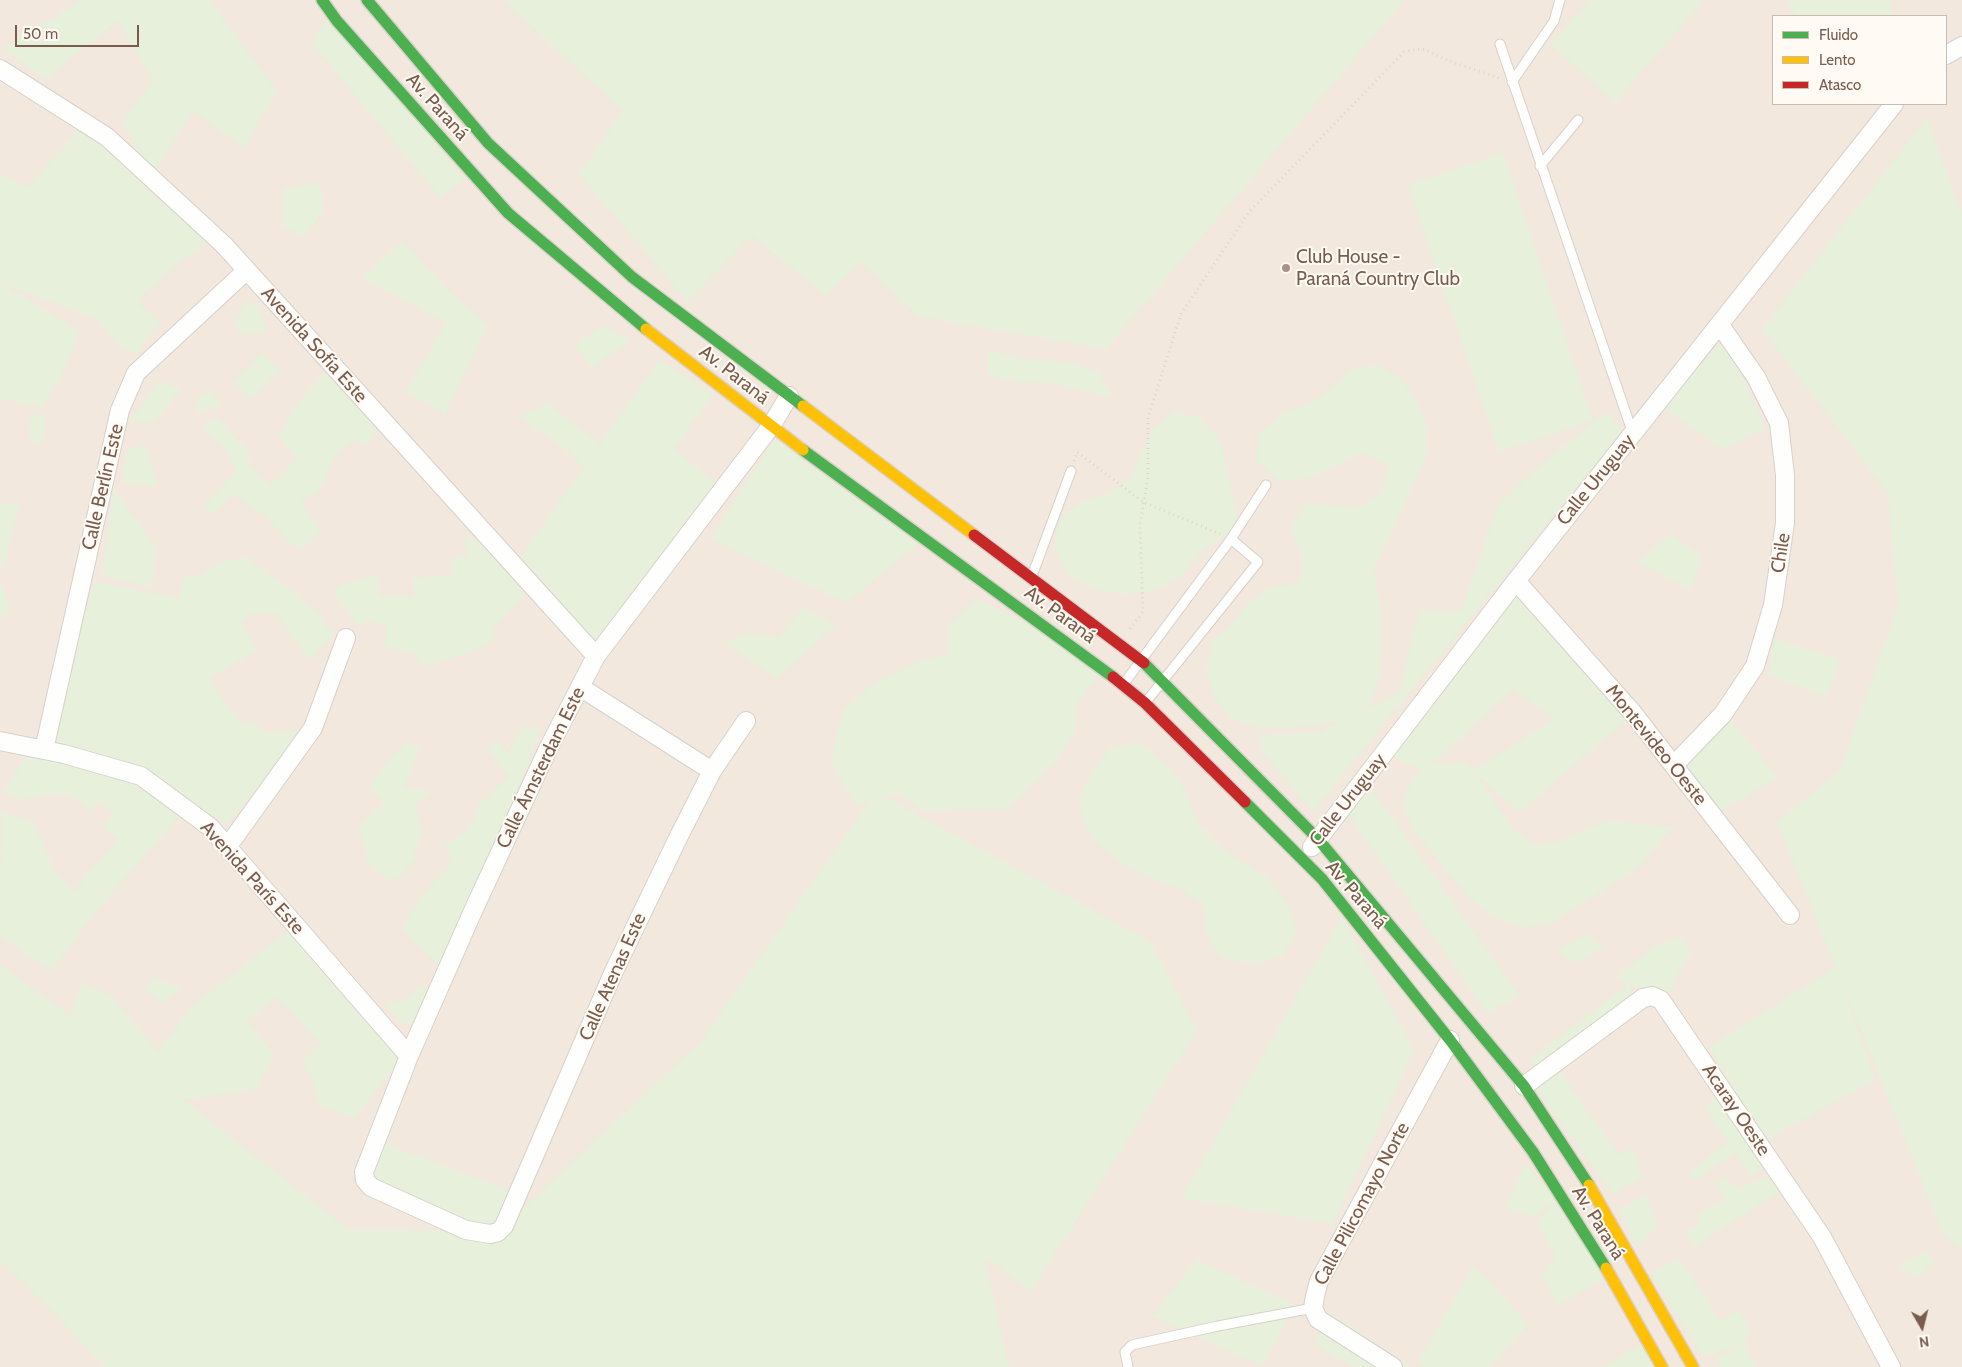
<!DOCTYPE html>
<meta charset="utf-8">
<style>
body{margin:0}
#map{position:relative;width:1962px;height:1367px;overflow:hidden;background:#f9f5f0;font-family:Cabin,sans-serif}
canvas{display:block}
.legend{position:absolute;left:1772px;top:15px;width:175px;height:90px;box-sizing:border-box;background:#fffaf3;border:1px solid #cabbb1;margin:0;padding:6px 9px;list-style:none;font-size:15px;color:#7a5c4d}
.legend li{display:flex;align-items:center;gap:10px;height:25px}
.legend b{width:25px;border:1px solid #cabbb1}
.north{position:absolute;left:1897px;top:1302px;width:50px;height:50px;-webkit-text-stroke:4px #fffaf3;paint-order:stroke;rotate:172deg;font-size:14px;font-weight:700;line-height:20px;text-align:center;color:#7a5c4d}
.north::after{content:'';display:block;margin:auto;width:18px;height:22px;background:#7a5c4d;clip-path:polygon(50% 0,100% 100%,50% 72%,0 100%)}
.scale{position:absolute;left:15px;top:25px;width:124px;height:22px;box-sizing:border-box;border:2px solid #7a5c4d;border-top:0;padding-left:6px;font-size:15px;line-height:18px;white-space:nowrap;color:#7a5c4d;-webkit-text-stroke:4px #fffaf3;paint-order:stroke}
</style>
<div id="map">
<canvas width="1962" height="1367"></canvas>
<ul class="legend">
<li><b style="height:6px;background:#4caf50"></b>Fluido</li>
<li><b style="height:6px;background:#ffc107"></b>Lento</li>
<li><b style="height:6px;background:#c62828"></b>Atasco</li>
</ul>
<div class="north">N</div>
<div class="scale">50 m</div>
</div>
<script>
const ctx = document.querySelector('canvas').getContext('2d');
ctx.lineJoin = 'round';
function fillPath(path, color) { ctx.fillStyle = color; ctx.fill(path, 'evenodd'); }
const shape = rows => new Path2D(rows.map(r => 'M' + r).join(''));
function stroke(path, color, width, dash) { ctx.strokeStyle = color; ctx.lineWidth = width; ctx.lineCap = dash ? 'butt' : 'round'; ctx.setLineDash(dash || []); ctx.stroke(path); }
function write(font, color, halo, rows, align = 'center') {
  ctx.font = font + ' Cabin,sans-serif'; ctx.lineWidth = 4; ctx.setLineDash([]); ctx.textBaseline = 'middle'; ctx.strokeStyle = halo; ctx.fillStyle = color; for (const [text, x, y, turn = 0] of rows) {
    ctx.save(); ctx.translate(x, y); ctx.rotate((+turn || 0) * Math.PI / 180); ctx.textAlign = isNaN(turn) ? turn : align; if (halo) ctx.strokeText(text, 0, 0); ctx.fillText(text, 0, 0); ctx.restore();
  }
}
const residential = shape([
 [0,0,1962,0,1962,1367,0,1367],
 [1773,16,1946,16,1946,104,1773,104]
]);
const green = shape([
 [78,0,209,0,277,91,244,148,193,111,152,175,122,122,153,81,118,21,46,79,3,49,73,6],
 [502,0,1405,0,1106,349,917,316,861,262,826,296,752,236,687,302,579,174,623,111],
 [1589,0,1704,0,1616,102,1550,45],
 [1786,0,1890,0,1892,13,1891,16,1795,16],
 [331,13,465,180,440,198,311,42],
 [1927,118,1962,216,1962,1250,1943,1234,1842,983,1875,1080,1764,1141,1709,1047,1836,967,1777,822,1840,770,1898,606,1888,494,1762,329],
 [85,123,215,237,178,263,137,302,160,322,136,354,116,343,98,319,1,283,79,331,64,371,42,408,0,398,0,173,27,188],
 [1503,153,1593,420,1499,452,1408,185],
 [319,182,324,210,304,237,282,225,283,189],
 [402,241,457,298,488,325,445,414,406,391,446,323,362,278],
 [245,301,258,305,268,332,240,335,236,322],
 [603,325,631,341,592,367,574,346],
 [1726,338,1764,427,1724,450,1660,406],
 [988,349,1016,358,1074,363,1099,373,1111,397,1049,383,1019,382,988,375],
 [262,352,280,371,252,398,232,383],
 [660,359,713,394,674,449,723,488,590,649,519,559,584,467,558,444,519,417,548,403,600,444],
 [1378,365,1400,378,1417,401,1427,427,1427,455,1374,570,1383,624,1381,650,1379,678,1370,705,1362,711,1399,693,1419,610,1461,611,1499,503,1539,466,1606,412,1622,431,1394,712,1396,700,1390,717,1313,812,1264,754,1257,735,1320,732,1340,721,1290,728,1261,728,1232,720,1215,698,1206,670,1211,642,1232,623,1249,602,1272,587,1300,583,1303,556,1290,528,1305,504,1360,507,1382,492,1389,466,1363,452,1309,478,1279,481,1256,461,1259,433,1282,413,1308,405,1330,389,1351,369],
 [333,366,381,419,368,445,353,439,332,461,319,491,301,502,321,532,302,549,288,541,266,518,234,494,213,515,203,506,236,471,226,449,200,428,219,418,250,453,249,465,271,485,297,459,278,435,303,396],
 [159,381,182,389,155,422,129,422],
 [212,390,222,406,197,413,198,397],
 [1173,411,1200,418,1219,438,1227,467,1238,526,1200,553,1182,575,1157,590,1128,594,1097,590,1068,575,1054,548,1059,520,1080,502,1106,495,1130,478,1153,428],
 [34,414,46,416,42,443,30,441,29,423],
 [775,439,918,544,847,603,710,539],
 [146,444,157,486,122,483,127,451],
 [114,489,156,547,152,587,102,576],
 [19,503,5,567,0,566,0,504],
 [1671,534,1702,556,1691,590,1637,562],
 [465,536,479,541,526,595,491,631,497,636,488,645,429,666,417,662,418,654,384,647,387,626,369,621,358,625,333,593,341,585,378,575,380,596,414,597,414,578,454,574,451,558,468,556],
 [248,557,257,566,296,593,323,619,325,625,335,634,308,660,277,614,250,614,241,623,258,650,211,677,216,690,240,722,255,723,267,733,309,729,227,824,142,775,45,750,94,582,179,598,185,577,200,576,219,563],
 [0,582,11,611,0,617],
 [1515,586,1631,716,1520,812,1476,774,1513,829,1535,846,1562,840,1607,821,1674,827,1639,867,1551,924,1522,928,1495,917,1471,900,1415,832,1402,804,1412,780,1423,771,1382,752],
 [1513,690,1555,719,1473,770,1466,763,1434,764,1428,768],
 [976,599,1043,630,1101,672,1077,703,1075,732,1059,758,1008,809,921,810,898,793,885,797,1151,942,1197,1031,1031,1292,984,1256,1009,1367,105,1367,42,1301,0,1262,0,964,70,1016,81,983,111,995,158,1052,193,1005,292,928,401,1058,355,1118,319,1105,312,1077,301,1061,321,1044,276,997,247,1021,275,1055,256,1089,184,1100,348,1229,497,1232,365,1180,386,1144,518,1194,499,1231,700,1042,869,802,856,805,831,762,843,709,872,685,913,663,948,654,949,625],
 [802,607,836,626,776,679,724,642,746,634,779,637],
 [1774,639,1839,659,1827,697,1769,675],
 [1727,716,1778,777,1715,814,1678,766],
 [522,726,541,728,506,821,442,969,402,930,423,894,451,863,445,845,470,829,480,803,509,776,487,749,498,741,508,753],
 [406,741,420,749,404,787,433,793,415,805,423,838,412,851,418,857,402,875,390,882,368,864,359,825,384,803,370,788,383,767],
 [1136,742,1159,757,1179,779,1201,828,1221,848,1267,877,1287,903,1297,931,1284,955,1257,964,1221,958,1206,935,1205,907,1181,890,1129,868,1103,849,1083,824,1079,797,1092,772,1110,748],
 [28,754,141,776,185,810,94,914,52,971,0,936,1,812,33,821,56,874,74,892,91,869,118,840,103,827,114,815,99,801,90,812,76,798,55,793,20,800,3,792],
 [1372,789,1520,996,1487,1013,1339,801],
 [1342,917,1414,1050,1333,1224,1181,1198],
 [1586,934,1604,947,1575,963,1557,951],
 [1682,938,1692,953,1677,975,1670,994,1628,985,1637,996,1535,1072,1528,1061,1627,985,1617,976,1659,943],
 [153,977,181,989,162,1003,146,990],
 [419,987,438,989,420,1031,397,1019,384,1003,405,1001],
 [1559,1070,1619,1155,1631,1148,1638,1157,1641,1178,1613,1195,1536,1088],
 [1721,1095,1765,1167,1751,1177,1735,1153,1695,1181,1688,1172,1728,1142,1704,1107],
 [1525,1163,1556,1199,1605,1277,1558,1306,1541,1276,1556,1255,1537,1223,1554,1202,1535,1216,1506,1209],
 [1724,1176,1736,1188,1775,1176,1778,1193,1695,1246,1685,1233,1700,1224,1698,1214,1726,1199,1715,1183],
 [1646,1195,1658,1226,1636,1248,1619,1210],
 [1927,1251,1935,1263,1917,1277,1898,1266],
 [1680,1259,1721,1321,1739,1310,1750,1328,1745,1345,1756,1367,1720,1367,1715,1359,1741,1346,1702,1356,1650,1273],
 [1196,1260,1296,1305,1262,1366,1152,1316],
 [1474,1265,1529,1325,1489,1367,1426,1367,1418,1362],
 [1330,1312,1410,1367,1354,1367,1315,1345],
 [1645,1342,1660,1367,1603,1367]
]);
const path = shape([
 [1074,461,1077,452,1143,502,1220,534],
 [1130,629,1143,612,1140,525,1148,476,1148,418,1181,314,1249,212,1404,52,1411,50,1423,49,1449,61,1499,78]
]);
const lane = shape([
 [1500,44,1633,434],
 [1512,82,1554,21,1560,0],
 [1540,166,1578,120],
 [1032,576,1071,471],
 [1125,682,1231,539,1266,485],
 [1145,703,1258,562,1231,539],
 [1128,1367,1125,1352,1132,1345,1218,1326,1313,1308]
]);
const street = shape([
 [1946,55,1962,46],
 [0,69,107,137,224,245,596,656],
 [1516,581,1632,712,1790,915],
 [580,687,712,771],
 [746,721,712,771,679,836,614,971,504,1226,498,1232,490,1234,466,1230,371,1187,365,1180,364,1172,409,1056,473,911,548,749,596,656,771,426,789,396],
 [0,741,64,754,141,776,210,827,409,1056],
 [44,750,120,410,136,373,247,270],
 [1674,765,1723,714,1755,666,1773,605,1785,523,1785,475,1779,423,1756,377,1720,325],
 [228,846,313,728,346,638],
 [1312,847,1516,581,1894,104],
 [1524,1086,1643,998,1652,996,1661,1000,1822,1237,1891,1367],
 [1393,1367,1318,1319,1313,1308,1315,1296,1319,1281,1450,1040]
]);
const fast = shape([
 [322,0,337,21,508,213,646,329],
 [367,0,488,143,632,277,803,406],
 [803,450,1113,677],
 [1144,663,1318,839,1524,1086,1589,1185],
 [1245,802,1322,879,1450,1040,1533,1152,1606,1268]
]);
const slow = shape([
 [646,329,803,450],
 [803,406,974,535],
 [1589,1185,1693,1367],
 [1606,1268,1662,1367]
]);
const jam = shape([
 [974,535,1144,663],
 [1113,677,1145,703,1245,802]
]);
const markers = [
 [1286,268,5,"#a69286"]
];
const streetNames = [
 ["Av. Paraná",437,107,48],
 ["Avenida Sofía Este",314,345,48],
 ["Av. Paraná",734,375,38],
 ["Calle Uruguay",1596,480,-51],
 ["Calle Berlín Este",103,487,-77],
 ["Chile",1781,553,-81],
 ["Av. Paraná",1060,615,36],
 ["Montevideo Oeste",1656,745,51],
 ["Calle Ámsterdam Este",541,768,-64],
 ["Calle Uruguay",1348,800,-52],
 ["Avenida París Este",252,878,48],
 ["Av. Paraná",1356,895,49],
 ["Calle Atenas Este",613,977,-66],
 ["Acaray Oeste",1736,1110,56],
 ["Calle Pilicomayo Norte",1362,1204,-62],
 ["Av. Paraná",1598,1223,58]
];
const poiNames = [
 ["Club House -",1296,257],
 ["Paraná Country Club",1296,279]
];
fillPath(residential, '#f2e8de');
fillPath(green, '#e7f0db');
stroke(lane, '#d7d1cb', 11);
stroke(street, '#d7d1cb', 20);
stroke(fast, '#d9d2cb', 14);
stroke(slow, '#d9d2cb', 14);
stroke(jam, '#d9d2cb', 14);
stroke(path, '#dcd5d0', 3, [1, 4]);
stroke(lane, '#fefefd', 9);
stroke(street, '#fefefd', 18);
stroke(fast, '#4caf50', 11);
stroke(slow, '#ffc107', 11);
stroke(jam, '#c62828', 11);
for (const [x, y, r, color] of markers) { const dot = new Path2D(); dot.arc(x, y, r, 0, 2 * Math.PI); ctx.fillStyle = color; ctx.fill(dot); stroke(dot, '#fffaf3', 2); }
write('19px', '#7a5c4d', '#fffaf3', streetNames);
write('19px', '#7a5c4d', '#fffaf3', poiNames, 'left');
</script>
